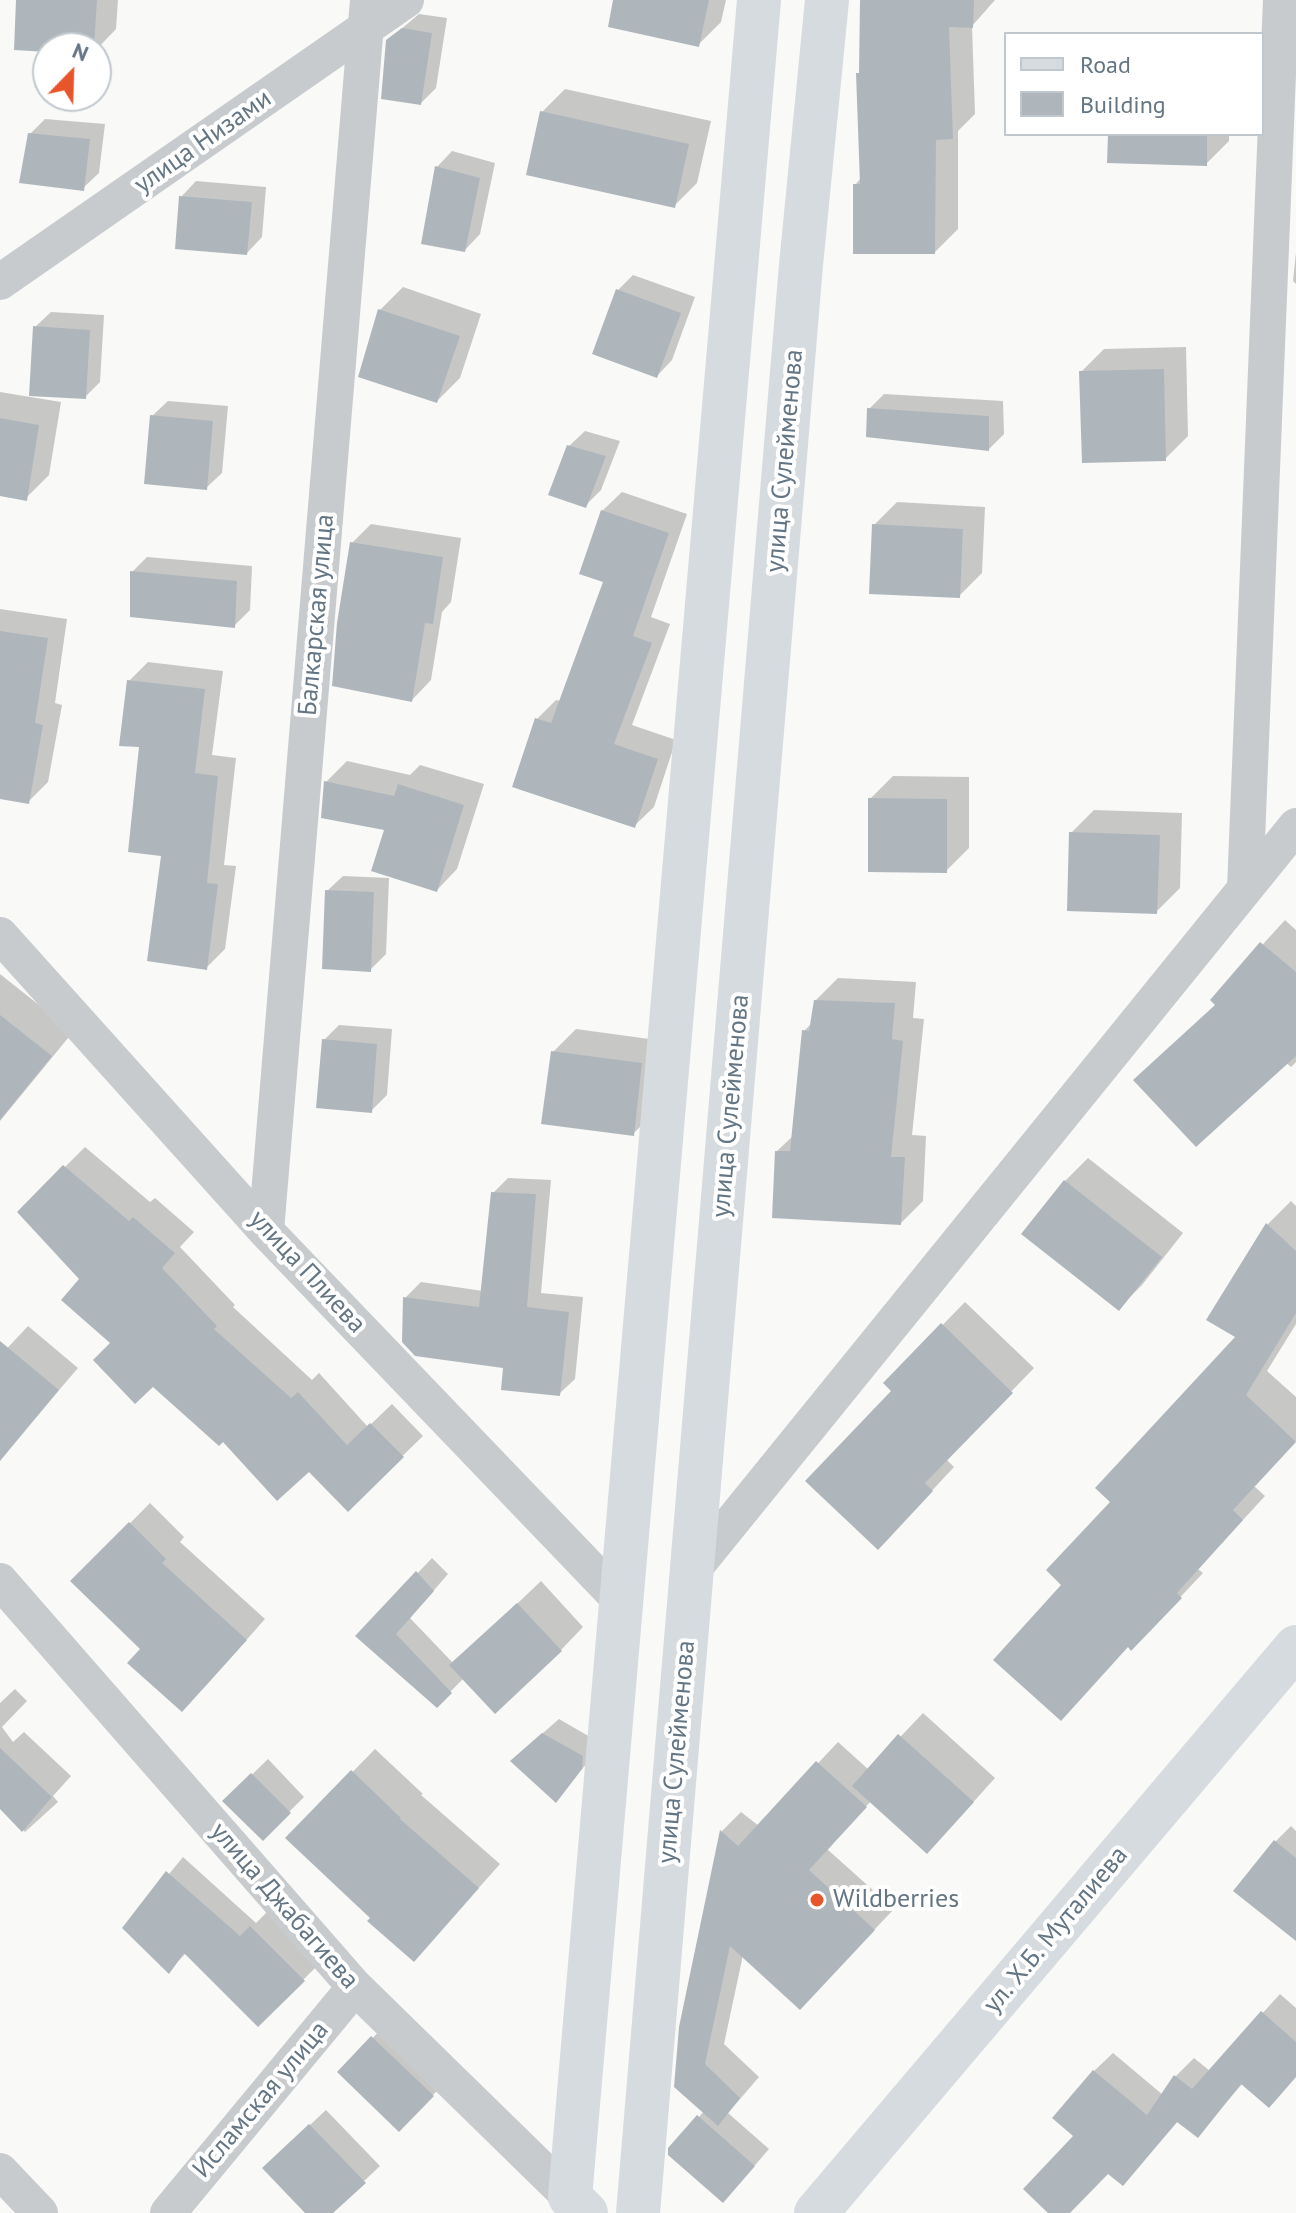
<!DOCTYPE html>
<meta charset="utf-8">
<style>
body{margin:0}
#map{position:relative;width:1296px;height:2213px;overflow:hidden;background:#f9f9f7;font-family:"PT Sans",sans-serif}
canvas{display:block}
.legend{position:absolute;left:1004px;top:32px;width:260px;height:104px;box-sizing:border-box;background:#fff;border:2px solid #c1c8cd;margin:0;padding:10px 14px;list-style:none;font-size:24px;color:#647583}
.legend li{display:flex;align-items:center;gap:16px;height:40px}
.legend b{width:40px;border:2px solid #c1c8cd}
.north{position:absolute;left:32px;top:32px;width:80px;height:80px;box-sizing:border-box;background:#fff;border:2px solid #c1c8cd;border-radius:50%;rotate:23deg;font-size:22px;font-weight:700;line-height:32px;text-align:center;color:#647583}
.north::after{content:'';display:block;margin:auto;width:28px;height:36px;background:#e7552a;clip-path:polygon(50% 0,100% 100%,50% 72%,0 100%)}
</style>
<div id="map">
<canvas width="1296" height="2213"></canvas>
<ul class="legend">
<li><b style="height:10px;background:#d6dbdf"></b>Road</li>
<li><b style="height:22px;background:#aeb6bc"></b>Building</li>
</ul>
<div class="north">N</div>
</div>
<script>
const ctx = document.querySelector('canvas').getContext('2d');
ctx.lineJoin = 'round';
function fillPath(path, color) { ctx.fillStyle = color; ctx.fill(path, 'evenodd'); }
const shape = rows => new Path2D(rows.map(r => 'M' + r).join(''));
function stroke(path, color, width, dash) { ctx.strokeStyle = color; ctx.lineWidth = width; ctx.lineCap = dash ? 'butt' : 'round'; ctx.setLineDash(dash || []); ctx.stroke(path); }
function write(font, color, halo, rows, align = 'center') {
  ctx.font = font + ' "PT Sans",sans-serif'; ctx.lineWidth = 8; ctx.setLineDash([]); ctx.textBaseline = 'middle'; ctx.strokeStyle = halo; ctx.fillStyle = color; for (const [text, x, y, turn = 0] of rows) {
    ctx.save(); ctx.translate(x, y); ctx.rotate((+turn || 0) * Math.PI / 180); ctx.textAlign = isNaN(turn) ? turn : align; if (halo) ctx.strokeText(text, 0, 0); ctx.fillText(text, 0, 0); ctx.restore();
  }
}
const shadow = shape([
 [18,0,118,0,116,29,96,50,48,50],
 [616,0,726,0,721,22,698,45],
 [862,0,995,0,972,26,975,114,958,131,958,229,935,252,855,185,861,178],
 [419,14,447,18,436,88,421,103,388,40],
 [565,89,711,121,697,183,674,206,542,112],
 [45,119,105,124,99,173,83,188,30,134],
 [1110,134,1229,134,1229,141,1206,164],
 [452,151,495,163,480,234,465,250,437,167],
 [196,181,266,187,262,237,247,253,181,197],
 [1296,252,1296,284,1293,281],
 [633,275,695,297,672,360,657,376,618,290],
 [403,287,481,314,460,378,437,401,380,310],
 [51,312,104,315,100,382,85,397,35,327],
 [1186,347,1188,436,1165,459,1081,372,1104,349],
 [0,392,61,402,49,475,26,498,0,494],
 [884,394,1003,401,1004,434,989,449,869,409],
 [168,401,228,406,222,473,206,488,152,416],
 [585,431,620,441,601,490,585,506,569,446],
 [622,492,687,514,651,617,670,624,632,725,676,740,654,807,634,826,537,719,556,700,561,701,605,581,602,511],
 [897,502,985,507,982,573,959,596,874,525],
 [371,524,461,538,451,602,442,612,431,680,412,700,352,543],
 [147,557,252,566,250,610,234,626,132,572],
 [0,609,67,619,55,703,62,705,48,782,28,802,0,797],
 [148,662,223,671,212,755,236,758,224,865,236,866,225,949,207,967,141,746,129,681],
 [347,761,410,775,420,765,484,784,457,869,437,890,386,829,326,782],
 [893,776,969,777,969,848,946,871,870,799],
 [1094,810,1182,813,1180,888,1157,911,1071,833],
 [343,876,389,878,386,954,371,969,327,891],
 [1285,920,1296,930,1296,1062,1291,1067,1212,1000],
 [0,974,73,1032,0,1121],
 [838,978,916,982,913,1018,924,1019,912,1135,926,1136,923,1201,901,1223,777,1151,794,1135,804,1031,812,1023,816,1000],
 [339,1025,392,1029,387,1095,371,1111,324,1040],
 [576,1029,664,1041,656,1111,633,1134,553,1052],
 [85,1147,150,1202,155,1198,194,1232,180,1247,235,1305,233,1307,312,1380,319,1373,368,1427,392,1404,423,1436,348,1509,309,1469,223,1439,113,1343,82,1279,20,1212],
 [1088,1158,1183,1233,1142,1285,1119,1308,1065,1181],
 [508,1178,551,1180,541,1293,583,1297,575,1379,559,1394,506,1366,405,1298,421,1282,483,1291,493,1193],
 [1291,1201,1296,1206,1296,1324,1267,1371,1296,1397,1296,1441,1254,1486,1265,1496,1198,1569,1203,1573,1154,1625,1064,1585,1113,1502,1238,1337,1209,1319,1268,1224],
 [965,1302,1034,1368,946,1459,954,1467,901,1524,894,1391,886,1383],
 [28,1326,78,1368,0,1459,0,1356],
 [150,1503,184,1537,180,1542,265,1619,202,1690,73,1581],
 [432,1558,448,1574,410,1618,454,1664,541,1581,583,1627,561,1650,464,1678,437,1705,358,1636],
 [15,1689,27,1701,2,1727,13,1742,24,1732,71,1776,53,1796,58,1802,25,1832,0,1807,0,1703],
 [923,1713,995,1778,950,1828,871,1801,827,1849,894,1909,820,1987,743,1955,724,2044,759,2077,728,2113,769,2149,738,2185,699,2117,704,2111,676,2086,722,1831,741,1812,759,1826,838,1742,869,1770],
 [559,1719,597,1741,596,1752,556,1801,528,1746],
 [375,1749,423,1794,421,1795,500,1864,436,1936,373,1918,288,1838],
 [268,1759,304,1797,263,1838,225,1801],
 [1291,1826,1296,1831,1296,1929,1275,1842],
 [183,1857,256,1923,267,1912,319,1964,258,2025,187,1952,169,1971,125,1928],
 [1280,1994,1296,2008,1296,2076,1243,2083,1198,2135,1178,2121,1123,2184,1108,2171,1067,2213,1051,2213,1094,2071,1113,2053,1163,2095,1175,2077,1194,2058,1210,2071],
 [388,2022,448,2080,399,2129,340,2072],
 [326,2110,380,2166,330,2213,308,2213,280,2153]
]);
const building = shape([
 [16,0,97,0,94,48,48,48,48,52,14,50],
 [613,0,709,0,699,47,608,27],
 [860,0,974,0,973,28,949,27,953,139,936,140,935,254,853,254,853,184,860,184,856,73,859,73],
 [402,28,432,33,421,105,381,99,386,40],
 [540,111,689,144,675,208,526,175],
 [28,133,90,139,84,191,19,183],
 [1108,134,1207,134,1207,166,1107,163],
 [435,166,480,178,465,252,421,244],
 [179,196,252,202,247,255,175,249],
 [616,289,681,313,657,378,592,354],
 [378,309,460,336,437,403,358,377],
 [33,326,90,330,86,399,29,396],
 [1164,369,1166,461,1082,463,1079,371],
 [867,408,989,416,989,451,866,437],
 [150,415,213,421,207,490,144,484],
 [0,418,39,425,27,501,0,496],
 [567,445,606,456,586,508,548,495],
 [601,510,669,533,633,636,652,643,614,744,658,759,635,828,512,787,535,718,551,723,603,582,579,574],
 [872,524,963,529,960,598,869,594],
 [350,542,443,557,433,624,425,623,412,702,332,686,337,623],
 [130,571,237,581,235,628,130,617],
 [0,631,48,638,35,723,43,725,29,804,0,799],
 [127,680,205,689,195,773,218,776,207,883,218,884,207,970,147,961,161,856,128,852,139,747,119,746],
 [324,781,394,796,398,784,464,805,437,892,371,871,384,830,321,818],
 [868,798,947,799,947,873,868,872],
 [1069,832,1160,835,1157,914,1067,911],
 [325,890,374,892,371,972,322,969],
 [1260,942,1296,972,1296,1056,1196,1147,1133,1080,1215,1005,1210,1000],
 [814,1000,895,1003,892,1039,903,1041,891,1157,905,1157,901,1225,772,1218,775,1151,790,1151,802,1030,809,1031],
 [0,1015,52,1056,0,1120],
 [322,1039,377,1044,372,1113,316,1108],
 [551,1051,642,1063,634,1136,541,1124],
 [63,1165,129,1221,133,1217,175,1253,162,1268,217,1326,214,1329,291,1398,298,1392,347,1445,370,1423,404,1457,348,1512,309,1472,277,1501,223,1442,219,1446,153,1387,135,1404,93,1360,110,1343,61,1300,79,1279,17,1212],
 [1064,1180,1162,1257,1119,1311,1021,1234],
 [491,1192,536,1194,527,1307,569,1312,560,1396,501,1390,503,1368,415,1356,402,1342,403,1297,479,1307],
 [1266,1223,1296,1251,1296,1313,1246,1395,1296,1442,1233,1510,1243,1520,1177,1593,1182,1598,1131,1651,1128,1647,1061,1721,993,1660,1061,1585,1046,1570,1110,1502,1095,1488,1235,1337,1206,1320],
 [941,1323,1013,1393,925,1483,933,1491,878,1550,805,1481,891,1391,883,1383],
 [0,1341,59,1390,0,1461],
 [129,1522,166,1559,162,1563,247,1640,182,1712,127,1663,140,1649,70,1581],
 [416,1571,434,1591,396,1634,452,1693,437,1708,355,1636],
 [517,1603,562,1651,495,1714,449,1665],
 [542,1733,583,1756,582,1769,556,1803,510,1761],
 [898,1734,974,1802,927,1854,852,1786],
 [0,1748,52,1797,22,1832,0,1809],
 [816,1761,867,1807,809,1870,875,1930,800,2010,730,1946,705,2064,740,2098,718,2126,674,2087,679,2027,720,1830,738,1846],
 [351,1770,401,1818,400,1819,479,1888,414,1962,367,1921,370,1918,285,1838],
 [251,1773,291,1813,263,1841,222,1801],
 [1274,1840,1296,1858,1296,1941,1233,1891],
 [166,1871,240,1936,250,1926,305,1981,258,2027,184,1953,169,1974,122,1928],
 [1261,2011,1296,2042,1296,2077,1269,2108,1241,2084,1198,2138,1177,2122,1123,2186,1108,2174,1070,2213,1048,2213,1023,2189,1073,2136,1052,2118,1093,2070,1147,2115,1174,2075,1192,2089],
 [371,2036,434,2096,399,2132,337,2072],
 [697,2115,755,2166,723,2203,668,2155,668,2148],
 [309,2124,366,2183,333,2213,305,2213,262,2168]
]);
const minor = shape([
 [0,282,406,0],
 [1245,889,1281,0],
 [0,935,266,1231,622,1602],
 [266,1231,368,0],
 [692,1571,1296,826],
 [0,1581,355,1987,570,2197],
 [0,2171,40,2213],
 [168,2213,355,1987]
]);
const secondary = shape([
 [586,2213,570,2197,759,0],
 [638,2213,801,265,827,0]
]);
const primary = shape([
 [816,2213,1296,1647]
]);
const markers = [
 [817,1900,8,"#e7552a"]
];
const streetNames = [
 ["улица Низами",203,142,-35],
 ["улица Сулейменова",785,461,-85],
 ["Балкарская улица",317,615,-85],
 ["улица Сулейменова",731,1106,-85],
 ["улица Плиева",307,1272,47],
 ["улица Сулейменова",677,1752,-85],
 ["улица Джабагиева",284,1906,49],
 ["ул. Х.Б. Муталиева",1056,1930,-50],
 ["Исламская улица",261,2100,-50]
];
const poiNames = [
 ["Wildberries",833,1900]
];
fillPath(shadow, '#0003');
fillPath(building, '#aeb6bc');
stroke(minor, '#c7cbce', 36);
stroke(secondary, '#d6dbdf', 44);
stroke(primary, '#d6dbdf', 44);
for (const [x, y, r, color] of markers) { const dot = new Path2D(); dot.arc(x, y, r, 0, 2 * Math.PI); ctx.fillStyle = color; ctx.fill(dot); stroke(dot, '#fff', 3); }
write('26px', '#647583', '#fff', streetNames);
write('26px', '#647583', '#fff', poiNames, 'left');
</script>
